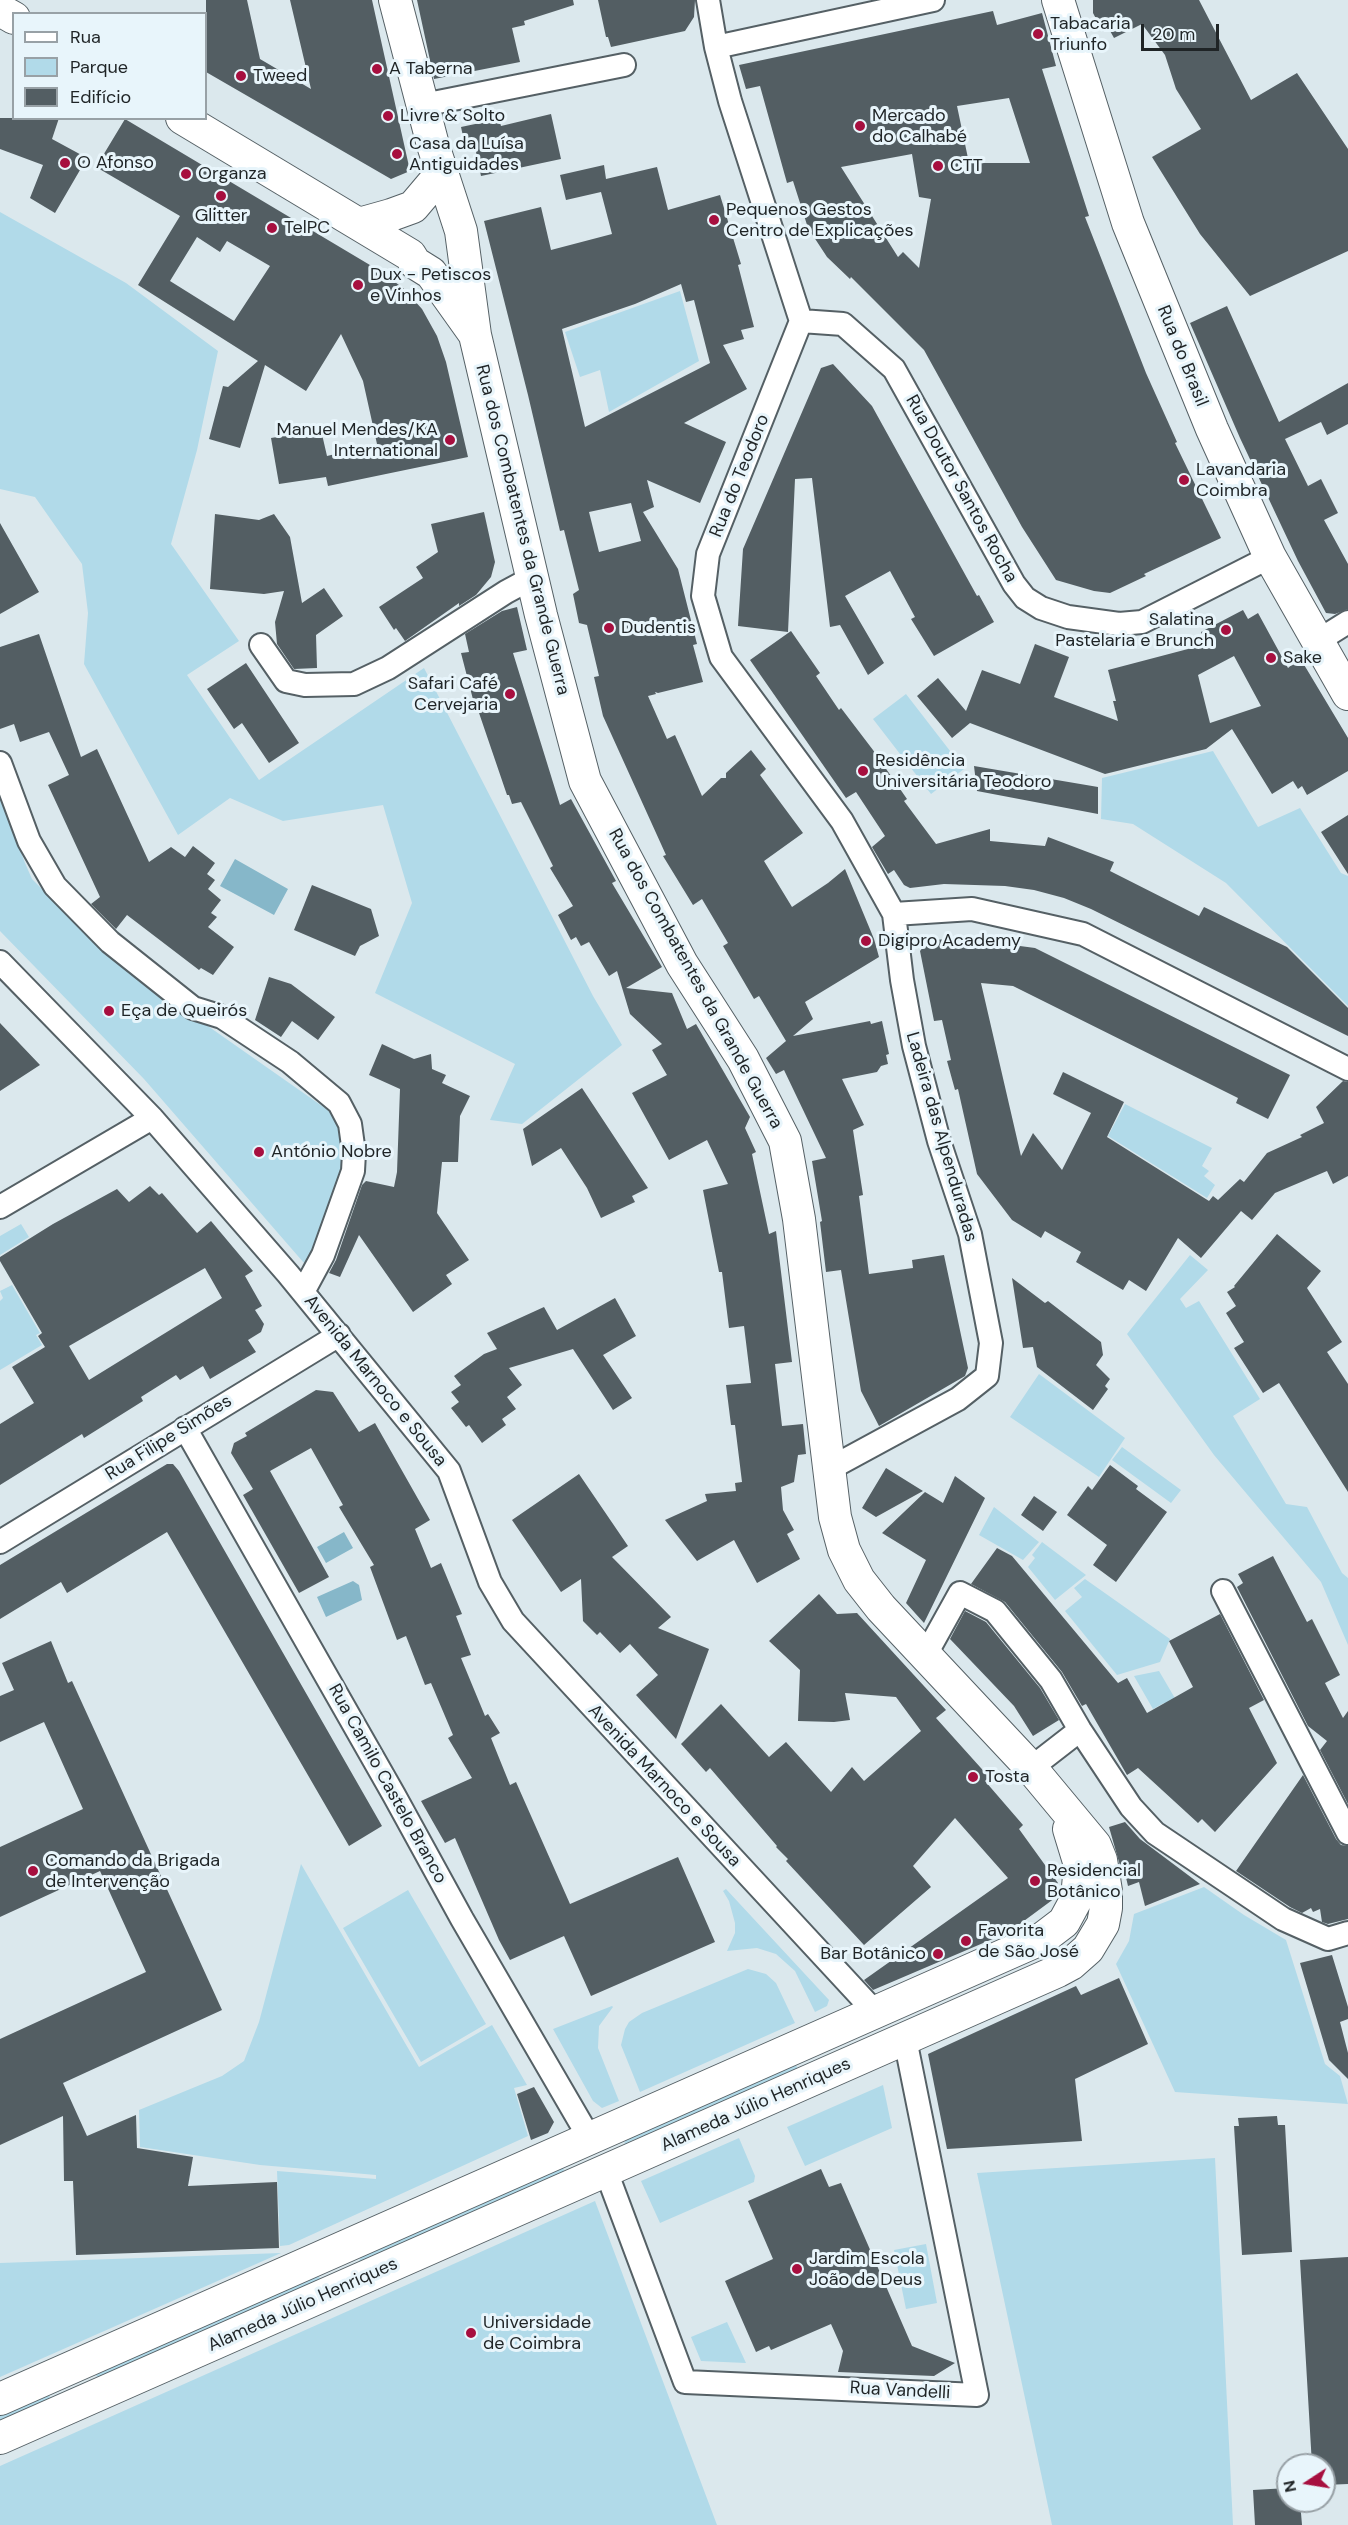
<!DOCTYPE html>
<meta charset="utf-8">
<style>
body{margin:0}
#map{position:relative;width:1348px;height:2525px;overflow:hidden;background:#dbe8ed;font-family:"DM Sans",sans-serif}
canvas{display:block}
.legend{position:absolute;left:12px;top:12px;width:195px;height:108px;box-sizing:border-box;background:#e8f5fb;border:2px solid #98a1a6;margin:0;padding:8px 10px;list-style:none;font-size:18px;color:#1f2426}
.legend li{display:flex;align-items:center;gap:12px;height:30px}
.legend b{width:30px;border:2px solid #98a1a6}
.north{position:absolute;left:1276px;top:2453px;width:60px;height:60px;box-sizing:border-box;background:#e8f5fb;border:2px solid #98a1a6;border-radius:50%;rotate:258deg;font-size:16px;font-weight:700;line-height:24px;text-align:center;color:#1f2426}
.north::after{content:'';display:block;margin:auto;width:21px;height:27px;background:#a70f3f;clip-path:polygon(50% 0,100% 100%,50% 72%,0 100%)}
.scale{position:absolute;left:1141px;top:24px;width:78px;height:27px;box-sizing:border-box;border:3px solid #1f2426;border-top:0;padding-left:8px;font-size:18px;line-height:21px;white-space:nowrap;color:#1f2426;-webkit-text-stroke:4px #e8f5fb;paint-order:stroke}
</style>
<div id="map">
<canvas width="1348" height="2525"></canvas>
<ul class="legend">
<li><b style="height:8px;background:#fff"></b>Rua</li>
<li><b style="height:16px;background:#b1dae9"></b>Parque</li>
<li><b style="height:16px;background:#535e63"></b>Edifício</li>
</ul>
<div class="north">N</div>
<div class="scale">20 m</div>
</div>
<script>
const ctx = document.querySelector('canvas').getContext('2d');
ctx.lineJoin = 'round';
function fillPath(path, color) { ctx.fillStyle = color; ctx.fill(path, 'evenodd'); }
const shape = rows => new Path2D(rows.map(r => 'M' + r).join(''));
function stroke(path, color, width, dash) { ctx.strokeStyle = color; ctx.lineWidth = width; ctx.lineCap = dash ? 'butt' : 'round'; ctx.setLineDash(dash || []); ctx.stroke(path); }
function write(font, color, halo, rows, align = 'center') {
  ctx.font = font + ' "DM Sans",sans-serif'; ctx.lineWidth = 6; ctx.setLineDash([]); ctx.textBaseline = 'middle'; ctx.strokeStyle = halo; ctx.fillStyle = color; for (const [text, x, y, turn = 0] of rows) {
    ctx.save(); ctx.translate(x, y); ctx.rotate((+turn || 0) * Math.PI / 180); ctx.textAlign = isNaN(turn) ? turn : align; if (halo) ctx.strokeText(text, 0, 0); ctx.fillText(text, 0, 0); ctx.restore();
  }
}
const green = shape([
 [0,212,126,283,218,351,197,450,171,544,239,641,187,675,259,780,424,668,593,996,622,1045,522,1124,490,1120,515,1064,375,993,412,903,383,805,283,821,230,798,178,835,84,664,88,613,82,564,35,497,0,489],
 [680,291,699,361,609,412,600,370,580,377,565,332],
 [906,694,964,769,931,794,873,719],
 [1213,751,1258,827,1300,808,1341,873,1348,876,1348,1006,1226,883,1133,824,1101,819,1102,778],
 [0,796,25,863,32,879,45,892,165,996,332,1113,339,1121,347,1154,315,1255,304,1263,144,1079,0,931],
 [1125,1104,1212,1148,1202,1166,1209,1171,1204,1176,1215,1185,1207,1198,1108,1136],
 [21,1224,29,1237,0,1255,0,1236],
 [1190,1255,1208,1270,1180,1299,1186,1308,1199,1301,1260,1399,1233,1416,1286,1504,1307,1507,1342,1573,1348,1578,1348,1645,1321,1582,1214,1455,1127,1334],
 [12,1285,40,1333,36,1335,42,1345,0,1370,0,1301,3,1298,0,1291],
 [1039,1374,1125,1438,1099,1477,1010,1417],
 [1122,1447,1181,1490,1171,1503,1112,1460],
 [994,1507,1039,1542,1023,1560,979,1535],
 [1042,1542,1086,1575,1055,1600,1028,1567,1035,1558,1032,1555],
 [1085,1579,1170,1639,1160,1662,1117,1675,1065,1611,1082,1597,1074,1588],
 [1159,1671,1193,1729,1171,1716,1164,1703,1153,1709,1134,1676],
 [301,1864,419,2067,492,2025,527,2085,514,2088,528,2136,289,2245,280,2246,277,2171,376,2179,376,2175,260,2165,140,2147,139,2110,222,2076,244,2061,259,2022],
 [1204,1887,1244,1915,1286,1940,1325,2064,1340,2076,1348,2104,1175,2092,1116,1964,1129,1941,1134,1914],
 [726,1889,829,2000,827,2006,815,2012,795,1971,776,1954,757,1948,727,1951,735,1933,735,1923,729,1901,723,1891],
 [408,1890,486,2024,421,2062,343,1928],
 [748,1969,766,1974,776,1983,795,2023,640,2092,621,2045,625,2029,629,2022,642,2013],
 [612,2006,613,2007,599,2026,598,2048,619,2101,602,2108,593,2101,553,2029],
 [796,2065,798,2070,624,2144,626,2140],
 [883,2085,892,2128,805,2166,787,2127],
 [739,2138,755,2176,754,2182,660,2223,641,2181],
 [1215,2158,1233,2525,1052,2525,977,2173],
 [563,2168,565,2173,363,2261,359,2261,361,2257],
 [595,2201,717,2525,0,2525,0,2466],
 [926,2244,937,2303,906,2309,894,2250],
 [281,2253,0,2377,0,2263],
 [317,2276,320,2278,320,2280,100,2377,96,2376,98,2373],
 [727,2322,746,2363,701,2361,691,2337],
 [46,2396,50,2396,48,2400,0,2421,0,2416]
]);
const water = shape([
 [235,859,288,889,274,915,220,886],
 [344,1532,353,1548,326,1563,317,1547],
 [353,1581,359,1585,362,1600,326,1617,317,1597]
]);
const building = shape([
 [206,0,247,0,260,59,311,89,290,0,372,0,410,171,391,179,206,72],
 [417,0,573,0,574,5,524,21,525,25,512,28,520,62,434,79],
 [598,0,695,0,694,17,685,31,611,47,608,37,606,37],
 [1093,0,1199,0,1251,100,1297,73,1348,149,1348,251,1250,296,1200,234,1152,157,1201,129,1176,89,1165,55,1142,24,1114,38,1109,29,1103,32,1093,13],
 [993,11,997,25,1042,13,1056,66,1042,69,1089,216,1085,217,1146,373,1177,442,1175,443,1221,538,1144,574,1146,576,1110,593,1094,591,1056,580,1022,527,924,350,851,277,850,279,827,257,808,228,793,181,787,183,760,86,746,89,739,65],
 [1009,98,1030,163,969,163,957,106],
 [912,154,919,197,931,199,919,268,903,252,898,257,841,167],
 [551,114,561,159,481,176,475,147,466,150,461,127,499,119,501,126],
 [0,118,59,118,52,139,87,158,55,213,30,198,43,165,0,149],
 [125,119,380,271,403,288,422,309,437,336,446,362,468,457,328,486,326,477,279,484,271,438,321,430,327,456,377,444,363,381,341,334,306,391,265,365,240,448,209,439,223,386,228,387,258,361,138,285,180,216,96,167],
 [197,237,220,252,227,241,270,266,234,321,170,281],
 [604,165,606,179,657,167,668,210,720,195,741,264,738,265,754,327,741,330,744,339,723,345,747,389,684,423,726,442,700,503,647,480,654,507,643,512,678,569,697,644,693,645,703,682,658,693,655,692,656,694,648,696,667,739,675,735,702,796,721,778,726,778,726,773,751,750,766,769,760,775,803,833,764,861,792,907,828,883,845,869,874,939,879,957,805,1002,813,1019,793,1036,870,1021,871,1024,882,1021,889,1054,886,1055,888,1064,881,1066,877,1072,842,1079,864,1125,853,1130,863,1195,859,1196,869,1274,913,1268,912,1260,944,1255,968,1368,965,1376,879,1426,861,1391,841,1270,826,1272,820,1222,822,1221,812,1161,826,1158,784,1070,776,1074,766,1058,786,1041,759,996,754,999,723,946,728,943,702,899,693,905,663,856,666,855,603,716,594,677,599,676,587,625,579,623,573,594,579,590,564,530,560,531,528,395,484,221,541,207,551,250,612,234,601,192,566,200,560,175],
 [681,284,686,302,694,300,710,363,585,427,562,329,635,304],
 [631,503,641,541,599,552,589,512],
 [1227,306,1279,422,1348,383,1348,424,1327,435,1321,422,1285,439,1308,486,1321,479,1338,513,1324,520,1348,564,1348,609,1335,614,1326,613,1298,561,1240,438,1190,323],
 [833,364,872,406,977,596,979,595,994,622,934,656,911,619,915,617,890,571,845,596,884,663,868,675,840,625,830,627,812,478,795,479,788,632,738,626,743,549,821,368],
 [484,512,495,562,491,577,476,595,459,606,459,603,405,641,396,628,394,630,379,607,423,578,416,567,438,552,431,524],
 [215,514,259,520,274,514,290,537,302,603,324,588,343,616,316,635,317,668,294,669,277,644,275,622,284,591,264,594,210,589],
 [0,523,39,592,0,614],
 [517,607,527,650,513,653,560,805,571,799,616,881,612,883,662,967,626,988,672,993,687,1029,696,1024,750,1117,745,1128,756,1152,752,1154,769,1234,776,1231,792,1362,775,1364,782,1426,803,1424,806,1454,798,1455,794,1482,781,1487,783,1510,794,1530,787,1534,800,1559,757,1583,734,1540,697,1561,665,1520,707,1501,705,1494,736,1491,735,1483,742,1482,735,1425,731,1425,726,1385,751,1383,744,1326,729,1328,722,1272,719,1272,703,1190,728,1184,707,1140,669,1160,632,1093,667,1075,652,1050,662,1044,630,1014,617,971,609,976,589,942,581,946,576,937,571,940,558,915,573,906,550,868,553,866,521,802,512,804,509,795,507,795,478,710,476,711,461,653,469,652,465,634,502,611],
 [1243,610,1248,619,1258,613,1288,668,1300,658,1348,738,1348,771,1307,795,1302,786,1298,789,1293,781,1272,794,1232,729,1206,749,1105,774,970,723,952,738,917,696,938,678,966,711,982,670,1020,684,1035,644,1069,657,1054,697,1118,721,1113,701,1116,701,1108,670,1207,644,1201,632],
 [1234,656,1261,706,1210,723,1198,675],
 [791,631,820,673,816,676,839,710,841,708,873,750,907,799,904,801,936,844,990,829,990,841,1045,846,1048,837,1114,862,1110,871,1199,916,1204,907,1287,947,1348,1008,1348,1036,1091,909,1064,898,1034,890,1005,886,944,884,910,888,904,885,894,870,888,874,872,847,885,836,856,792,846,798,750,660],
 [39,634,81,757,97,749,149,862,171,847,185,857,193,846,215,863,207,874,215,880,208,889,221,900,211,913,217,917,208,927,234,947,213,975,201,968,199,970,127,915,116,929,91,904,100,897,48,785,69,775,49,732,20,742,14,724,0,729,0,647],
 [246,663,299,743,269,763,242,723,234,729,207,689],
 [974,766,1098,787,1098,814,977,791],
 [1348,815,1348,874,1321,832],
 [312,885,371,909,379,936,360,946,355,956,294,930],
 [952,937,1035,948,1290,1075,1268,1119,1236,1103,1238,1098,1013,986,981,983,1021,1156,1033,1133,1062,1170,1091,1113,1053,1094,1063,1072,1124,1102,1107,1137,1209,1201,1213,1196,1218,1200,1240,1179,1244,1182,1267,1153,1302,1137,1300,1135,1324,1123,1316,1107,1343,1081,1348,1082,1348,1176,1333,1184,1327,1171,1275,1193,1252,1220,1241,1211,1201,1258,1178,1238,1146,1291,1129,1280,1123,1290,1076,1262,1081,1252,1045,1231,1041,1238,1012,1220,977,1174,958,1089,955,1090,947,1061,951,1060,942,1020,934,1021,920,951,929,940,953,939],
 [269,977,291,984,335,1017,318,1040,292,1021,281,1037,255,1020],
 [0,1023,40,1065,0,1091],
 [382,1044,414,1059,431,1054,432,1069,446,1075,442,1083,470,1096,460,1116,458,1162,442,1162,437,1213,469,1260,446,1275,452,1284,413,1312,359,1235,340,1277,329,1273,336,1260,362,1185,366,1181,394,1187,397,1172,400,1089,369,1075],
 [582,1088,648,1188,632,1196,635,1202,601,1218,587,1188,561,1148,532,1166,523,1129],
 [150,1186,159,1195,162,1193,197,1233,211,1221,253,1271,245,1276,262,1306,255,1310,264,1324,261,1332,248,1340,256,1352,210,1379,203,1366,180,1380,176,1375,141,1397,143,1401,84,1438,82,1434,0,1485,0,1424,34,1403,12,1367,45,1347,38,1336,42,1333,0,1261,0,1257,53,1224,117,1189,129,1202],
 [205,1268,222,1298,89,1380,69,1346],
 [1277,1234,1321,1271,1307,1288,1342,1342,1327,1352,1348,1384,1348,1492,1279,1383,1263,1393,1234,1348,1244,1342,1226,1313,1236,1306,1227,1292,1235,1287,1234,1286],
 [1012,1278,1045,1303,1048,1301,1101,1342,1103,1355,1096,1365,1110,1379,1105,1386,1108,1389,1093,1410,1037,1367,1033,1347,1023,1348],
 [615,1298,636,1336,603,1355,632,1398,613,1410,573,1349,509,1368,522,1385,507,1397,516,1409,502,1419,506,1425,482,1443,469,1425,466,1427,451,1408,459,1402,451,1392,461,1385,454,1376,484,1354,497,1349,487,1333,544,1307,557,1330],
 [316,1390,333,1392,359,1432,375,1423,430,1520,415,1529,431,1568,441,1563,462,1614,456,1616,471,1655,461,1658,485,1716,488,1714,500,1733,491,1738,510,1785,516,1782,570,1904,678,1857,715,1942,591,1996,564,1936,510,1960,499,1940,455,1838,445,1843,421,1801,472,1778,448,1738,453,1735,431,1683,425,1685,406,1636,397,1640,370,1567,374,1565,339,1507,343,1505,311,1448,270,1471,329,1577,299,1593,243,1495,253,1489,231,1453,234,1443,247,1436,245,1433],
 [167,1464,173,1464,179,1471,382,1826,349,1846,167,1532,67,1593,61,1582,0,1619,0,1565],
 [1110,1465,1138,1486,1136,1489,1167,1512,1116,1582,1093,1565,1107,1545,1067,1515,1088,1486,1092,1490],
 [886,1468,923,1491,876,1517,862,1508],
 [579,1474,628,1546,612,1557,671,1617,658,1628,709,1649,676,1739,636,1695,658,1675,630,1644,620,1653,600,1632,597,1635,583,1621,581,1579,561,1592,512,1520],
 [955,1476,985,1498,924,1623,906,1603,926,1560,882,1533,925,1492,943,1503],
 [1034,1496,1057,1512,1043,1531,1021,1515],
 [997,1548,1012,1556,1118,1683,1127,1678,1147,1713,1193,1687,1169,1641,1220,1614,1264,1700,1249,1708,1277,1763,1215,1832,1202,1819,1198,1823,1138,1768,1127,1775,1086,1704,1082,1706,1062,1672,1005,1602,971,1584],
 [1273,1556,1307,1622,1312,1619,1340,1675,1325,1683,1343,1718,1348,1711,1348,1804,1320,1750,1327,1741,1308,1726,1237,1587,1243,1583,1238,1574],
 [819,1594,837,1614,857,1613,946,1710,936,1718,989,1777,985,1781,1023,1825,1019,1829,1058,1883,1049,1890,1055,1898,1009,1932,873,1990,864,1980,1008,1878,955,1818,913,1866,931,1887,864,1945,786,1861,788,1859,776,1847,777,1846,710,1768,706,1772,681,1744,721,1704,769,1757,786,1742,831,1792,852,1767,864,1781,921,1731,896,1697,845,1693,850,1720,834,1722,798,1721,800,1670,769,1641],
 [965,1611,986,1622,1040,1688,1059,1720,1033,1736,1014,1706,950,1639],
 [51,1641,68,1683,72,1681,222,2010,63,2083,87,2136,136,2115,137,2148,193,2157,188,2186,277,2182,279,2248,76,2255,73,2181,64,2181,63,2116,0,2145,0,2039,146,1972,100,1871,0,1917,0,1847,83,1809,44,1722,0,1742,0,1696,14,1690,2,1663],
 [1303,1775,1336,1839,1341,1845,1348,1846,1348,1919,1328,1924,1322,1922,1320,1909,1313,1912,1311,1908,1302,1913,1290,1907,1236,1871],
 [1125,1822,1140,1839,1200,1884,1145,1906,1139,1882,1128,1886,1124,1869,1121,1869,1109,1827],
 [1332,1955,1348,2007,1348,2019,1340,2022,1348,2053,1348,2079,1329,2060,1300,1963],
 [1119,1978,1148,2044,1075,2079,1082,2141,947,2149,928,2054,1076,1986,1081,1995],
 [534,2087,554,2122,548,2133,531,2140,517,2094],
 [1277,2116,1278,2125,1285,2125,1292,2252,1242,2255,1234,2126,1239,2126,1238,2118],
 [821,2169,829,2187,841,2183,912,2346,955,2363,934,2376,838,2372,843,2351,831,2324,771,2350,769,2346,756,2352,725,2281,773,2259,748,2201],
 [1348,2257,1348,2484,1324,2485,1324,2465,1312,2465,1300,2260],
 [1288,2488,1288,2501,1300,2501,1302,2525,1255,2525,1253,2490]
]);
const minor = shape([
 [708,0,716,47,730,101,801,321,708,554,703,596,721,657,842,821,894,914],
 [716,47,933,0],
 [423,105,624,65],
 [801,321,843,324,894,369,1014,584,1025,598,1041,608,1068,617,1119,624,1142,622,1270,557],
 [1316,642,1348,622],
 [261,645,286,681,305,685,354,684,388,668,506,592,532,578],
 [0,763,29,841,55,886,110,942,193,1008,222,1017,290,1062,339,1103,350,1124,354,1153,353,1171,323,1255,303,1292],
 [0,962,152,1118,288,1274,449,1471,490,1582,513,1621,876,2013],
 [0,1207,152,1118],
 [185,1428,394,1795,462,1919,590,2139],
 [829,1469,958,1399,987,1376,991,1343,970,1234,939,1141,914,1046,902,980,894,914,972,909,1083,934,1348,1069],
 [0,1542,339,1335],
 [1223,1591,1348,1833],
 [925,1656,960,1593,995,1611,1051,1680,1080,1730,1131,1807,1155,1833,1283,1919,1328,1939,1348,1933],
 [1031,1768,1080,1730],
 [606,2171,685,2382,977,2395,905,2039]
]);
const secondary = shape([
 [1058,0,1128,223,1212,429,1270,557,1348,694],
 [0,10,14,18],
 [182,118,410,255,415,263,431,273,473,332],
 [359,224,391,215,413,207,435,181,440,166],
 [0,2399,1043,1938,1064,1922,1077,1898,1080,1865,1069,1829],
 [0,2438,1058,1971,1071,1964,1088,1949,1103,1924,1106,1908,1106,1891,1101,1860,1095,1845,1031,1768,881,1608,859,1580,844,1550,835,1517,799,1219,785,1141,743,1059,682,964,585,781,541,615,475,335,461,231,433,145,395,0]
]);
const markers = [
 [1038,34,6,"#a70f3f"],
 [377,69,6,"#a70f3f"],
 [241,76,6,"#a70f3f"],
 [388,116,6,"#a70f3f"],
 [860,126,6,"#a70f3f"],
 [397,154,6,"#a70f3f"],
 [65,163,6,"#a70f3f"],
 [938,166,6,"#a70f3f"],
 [186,174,6,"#a70f3f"],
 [221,196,6,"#a70f3f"],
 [714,220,6,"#a70f3f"],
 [272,228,6,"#a70f3f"],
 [358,285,6,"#a70f3f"],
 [450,440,6,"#a70f3f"],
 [1184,480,6,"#a70f3f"],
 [609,628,6,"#a70f3f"],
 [1226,630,6,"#a70f3f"],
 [1271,658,6,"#a70f3f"],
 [510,694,6,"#a70f3f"],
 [863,771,6,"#a70f3f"],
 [866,941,6,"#a70f3f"],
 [109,1011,6,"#a70f3f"],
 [259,1152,6,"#a70f3f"],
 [973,1777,6,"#a70f3f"],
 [33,1871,6,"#a70f3f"],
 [1035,1881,6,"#a70f3f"],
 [966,1941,6,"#a70f3f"],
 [938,1954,6,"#a70f3f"],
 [797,2269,6,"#a70f3f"],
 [471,2333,6,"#a70f3f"]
];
const poiNames = [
 ["Tabacaria",1050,24],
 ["Triunfo",1050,45],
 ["A Taberna",389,69],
 ["Tweed",253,76],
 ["Livre & Solto",400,116],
 ["Mercado",872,116],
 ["do Calhabé",872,137],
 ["Casa da Luísa",409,144],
 ["Antiguidades",409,165],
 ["O Afonso",77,163],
 ["CTT",950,166],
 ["Organza",198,174],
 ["Pequenos Gestos",726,210],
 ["Centro de Explicações",726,231],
 ["Glitter",221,216,"center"],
 ["TelPC",284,228],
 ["Dux - Petiscos",370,275],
 ["e Vinhos",370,296],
 ["Manuel Mendes/KA",438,430,"right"],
 ["International",438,451,"right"],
 ["Lavandaria",1196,470],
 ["Coimbra",1196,491],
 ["Salatina",1214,620,"right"],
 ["Pastelaria e Brunch",1214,641,"right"],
 ["Dudentis",621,628],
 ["Sake",1283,658],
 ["Safari Café",498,684,"right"],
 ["Cervejaria",498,705,"right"],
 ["Residência",875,761],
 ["Universitária Teodoro",875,782],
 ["Digipro Academy",878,941],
 ["Eça de Queirós",121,1011],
 ["António Nobre",271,1152],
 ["Tosta",985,1777],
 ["Comando da Brigada",45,1861],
 ["de Intervenção",45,1882],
 ["Residencial",1047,1871],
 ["Botânico",1047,1892],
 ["Favorita",978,1931],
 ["de São José",978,1952],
 ["Bar Botânico",926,1954,"right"],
 ["Jardim Escola",809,2259],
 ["João de Deus",809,2280],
 ["Universidade",483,2323],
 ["de Coimbra",483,2344]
];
const streetNames = [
 ["Rua do Brasil",1182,356,68],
 ["Rua do Teodoro",740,476,-68],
 ["Rua Doutor Santos Rocha",961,489,61],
 ["Rua dos Combatentes da Grande Guerra",522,530,76],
 ["Rua dos Combatentes da Grande Guerra",695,979,61],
 ["Ladeira das Alpenduradas",941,1137,74],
 ["Avenida Marnoco e Sousa",375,1381,51],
 ["Rua Filipe Simões",169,1438,-32],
 ["Rua Camilo Castelo Branco",387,1784,61],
 ["Avenida Marnoco e Sousa",664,1786,47],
 ["Alameda Júlio Henriques",756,2105,-24],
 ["Alameda Júlio Henriques",303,2305,-24],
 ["Rua Vandelli",900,2391,3]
];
fillPath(green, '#b1dae9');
fillPath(water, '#86b7c9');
fillPath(building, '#535e63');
stroke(minor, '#556065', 26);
stroke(secondary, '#556065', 34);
stroke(minor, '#fff', 22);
stroke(secondary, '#fff', 32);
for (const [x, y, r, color] of markers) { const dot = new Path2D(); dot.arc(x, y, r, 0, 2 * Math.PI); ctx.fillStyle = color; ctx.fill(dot); stroke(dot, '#e8f5fb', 2); }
write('18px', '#1f2426', '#e8f5fb', poiNames, 'left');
write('18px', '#1f2426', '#e8f5fb', streetNames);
</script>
